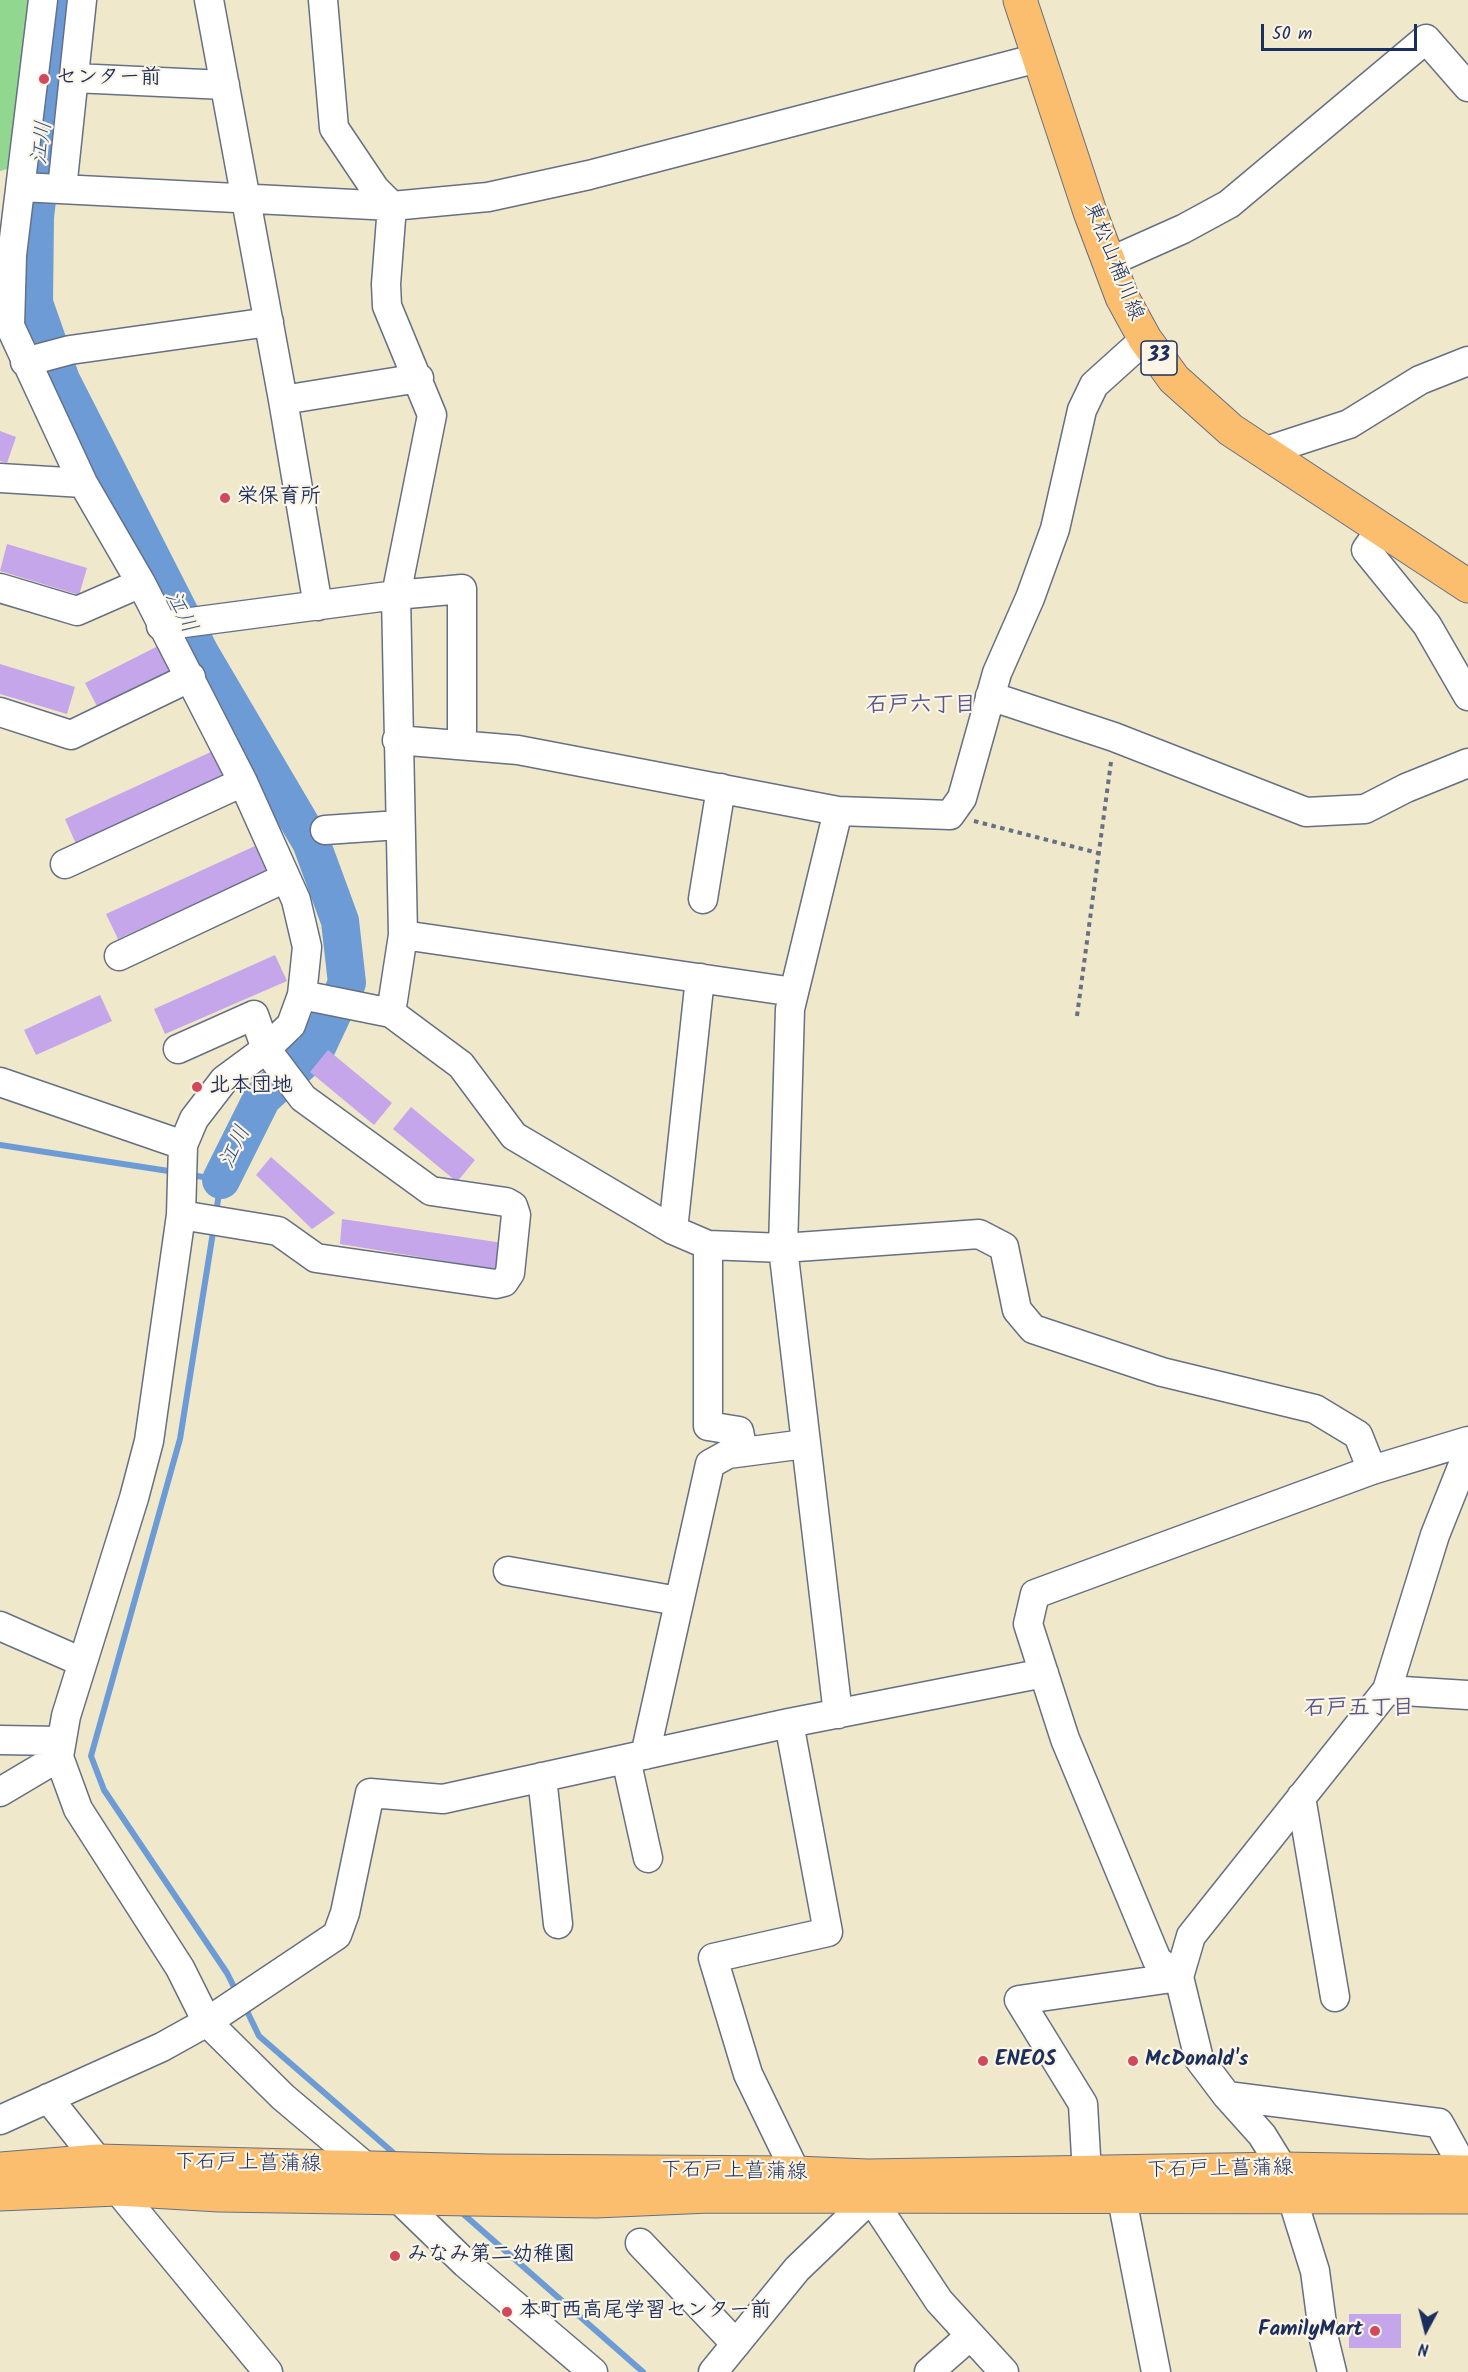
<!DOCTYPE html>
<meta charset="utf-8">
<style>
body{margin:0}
#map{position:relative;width:1468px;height:2372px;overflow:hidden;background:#efe8ca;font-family:Kalam,sans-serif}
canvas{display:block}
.north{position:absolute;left:1396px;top:2300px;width:60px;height:60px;-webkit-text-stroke:4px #fcf5e5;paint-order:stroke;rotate:187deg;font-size:16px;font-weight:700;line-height:24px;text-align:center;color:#1b2f5e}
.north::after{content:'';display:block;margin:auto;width:21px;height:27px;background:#1b2f5e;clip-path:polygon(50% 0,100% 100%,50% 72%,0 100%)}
.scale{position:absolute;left:1261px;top:24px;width:156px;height:27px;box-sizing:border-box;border:3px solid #1b2f5e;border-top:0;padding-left:8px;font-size:18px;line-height:21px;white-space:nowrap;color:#1b2f5e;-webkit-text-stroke:4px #fcf5e5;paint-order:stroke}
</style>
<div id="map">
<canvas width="1468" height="2372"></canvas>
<div class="north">N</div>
<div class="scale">50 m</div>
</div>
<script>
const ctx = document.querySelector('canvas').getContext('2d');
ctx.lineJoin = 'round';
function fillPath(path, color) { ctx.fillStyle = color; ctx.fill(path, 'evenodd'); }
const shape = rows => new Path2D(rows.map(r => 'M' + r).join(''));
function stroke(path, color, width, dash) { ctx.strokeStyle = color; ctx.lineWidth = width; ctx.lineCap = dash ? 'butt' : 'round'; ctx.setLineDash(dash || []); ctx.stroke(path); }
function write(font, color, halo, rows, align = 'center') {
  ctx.font = font + ' Kalam,"Klee One",sans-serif'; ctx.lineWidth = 4.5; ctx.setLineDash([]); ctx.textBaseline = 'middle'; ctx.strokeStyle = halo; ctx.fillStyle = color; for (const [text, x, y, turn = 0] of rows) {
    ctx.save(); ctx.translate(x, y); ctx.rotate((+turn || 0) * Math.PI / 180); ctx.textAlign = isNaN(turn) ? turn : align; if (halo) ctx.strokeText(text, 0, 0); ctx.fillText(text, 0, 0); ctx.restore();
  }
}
const green = shape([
 [0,0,29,0,7,169,0,171]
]);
const stream = shape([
 [0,1145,175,1172],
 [191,1175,221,1180,216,1213],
 [214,1226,180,1439,91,1756,104,1790,227,1973,237,1993],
 [245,2007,259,2036,397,2156],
 [461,2212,643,2372]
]);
const river = shape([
 [60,0,35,217,34,303,61,380,201,655,311,842,340,921,347,983,316,1049,262,1098,221,1180]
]);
const building = shape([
 [0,431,16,437,7,463,0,461],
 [7,544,87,568,79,595,0,571],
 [160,645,173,670,98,708,85,683],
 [0,664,75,687,67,714,0,694],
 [213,751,225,776,76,844,65,819],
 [255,846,266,871,118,939,106,914],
 [275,955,287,981,165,1034,154,1009],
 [100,995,112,1021,36,1055,24,1030],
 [328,1050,392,1103,374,1125,310,1072],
 [411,1107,475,1160,457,1182,393,1129],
 [271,1157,335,1213,312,1229,256,1175],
 [342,1219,503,1243,499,1270,340,1244],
 [1349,2314,1401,2314,1401,2348,1349,2348]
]);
const path = shape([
 [974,821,1098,853],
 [1077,1016,1111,762]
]);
const minor = shape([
 [43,0,12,255,10,326,83,483,141,583,243,782,296,900,307,947,302,995,291,1025,266,1049,224,1080,194,1119,183,1145,181,1215,149,1441,134,1498,66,1716,59,1757,78,1809,180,1968,207,2022,283,2097,366,2167,465,2263,593,2372],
 [209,0,283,400,318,606],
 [323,0,334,128,375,189,392,206],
 [74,78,225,85],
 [21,187,392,206,488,197,589,175,1038,58],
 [62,189,82,0],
 [1109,262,1183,229,1229,204,1426,39,1468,87],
 [25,362,70,350,269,322],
 [283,400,419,378],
 [1263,452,1349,424,1420,380,1468,361],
 [0,478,83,483],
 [1380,530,1366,550,1427,625,1468,696],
 [0,588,77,611,141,583],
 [161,626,396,595,462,589,462,745],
 [990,696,1114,737,1306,812,1365,809,1406,788,1468,763],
 [0,712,71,735,191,677],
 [397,740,518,750,838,811,950,815,962,798,997,673,1030,598,1055,529,1082,410,1094,385,1145,339],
 [325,830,399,825],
 [65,864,243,782],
 [703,899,721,788],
 [403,935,794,992],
 [119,956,285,878],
 [302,995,391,1013,461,1065,514,1136,673,1230,708,1245,783,1248,979,1234,1004,1247,1017,1310,1033,1329,1162,1372,1315,1409,1358,1435,1372,1470],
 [391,1013,403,935,396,595,432,415,387,306,386,284,392,206],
 [178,1049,254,1015,266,1049,303,1098,431,1191,506,1202,513,1206,516,1215,510,1273,504,1282,496,1284,316,1258,278,1231,181,1215],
 [0,1082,183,1145],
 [673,1230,700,978],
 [708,1245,708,1426,739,1431,743,1452],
 [508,1571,678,1601],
 [0,1626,82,1662],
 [1387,1690,1468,1695],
 [838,1714,783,1248,790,1009,838,811],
 [789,1723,828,1932,713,1958,748,2074,796,2173],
 [0,1740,61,1741],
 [645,1755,710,1464,728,1454,805,1444],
 [626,1759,648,1858],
 [542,1777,558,1924],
 [0,1792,59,1757],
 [1301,1797,1335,1997],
 [1179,1977,1157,1960,1065,1739,1028,1624,1035,1594,1372,1470,1468,1441],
 [1227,2096,1439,2123,1466,2172],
 [48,2098,98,2161],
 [0,2120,162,2047,207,2022,337,1935,345,1913,370,1793,443,1799,789,1723,1044,1673],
 [1087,2174,1083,2104,1019,2000,1179,1977],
 [117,2189,268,2372],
 [1122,2199,1156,2372],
 [640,2243,736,2344],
 [713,2372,797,2269,871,2198,939,2301,1004,2372],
 [929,2372,970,2336],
 [1332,2372,1324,2339,1315,2271,1283,2169,1262,2135,1227,2096,1199,2059,1179,1977,1191,1936,1387,1690,1435,1535,1468,1452]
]);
const major = shape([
 [1020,0,1090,212,1122,297,1145,339,1174,379,1231,430,1468,586],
 [0,2169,98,2161,489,2171,796,2173,868,2176,1283,2169,1468,2172],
 [0,2194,117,2189,219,2195,596,2201,709,2196,1468,2197]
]);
const markers = [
 [44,79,6,"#d1495b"],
 [225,498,6,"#d1495b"],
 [197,1087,6,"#d1495b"],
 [983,2061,6,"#d1495b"],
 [1133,2061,6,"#d1495b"],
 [395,2256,6,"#d1495b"],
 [507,2312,6,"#d1495b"],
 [1375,2331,6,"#d1495b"]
];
const shields = [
 [1159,358,36]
];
const shieldNames = [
 ["33",1159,358]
];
const poiNames = [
 ["センター前",56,79],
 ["栄保育所",237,498],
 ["北本団地",209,1087],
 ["ENEOS",995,2061],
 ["McDonald's",1145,2061],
 ["みなみ第二幼稚園",407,2256],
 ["本町西高尾学習センター前",519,2312],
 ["FamilyMart",1363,2331,"right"]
];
const streetNames = [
 ["東松山桶川線",1112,262,68],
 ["下石戸上菖蒲線",248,2165,1],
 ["下石戸上菖蒲線",1220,2171,-1],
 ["下石戸上菖蒲線",734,2173,1]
];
const waterNames = [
 ["江川",44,143,-83],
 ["江川",179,613,63],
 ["江川",237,1148,-64]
];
const neighbourhoodNames = [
 ["石戸六丁目",921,707],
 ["石戸五丁目",1359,1710]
];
fillPath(green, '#92d790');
stroke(stream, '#6d9bd5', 6);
stroke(river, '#6d9bd5', 38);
fillPath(building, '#c5a6ea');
stroke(minor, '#657084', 31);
stroke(major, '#657084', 35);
stroke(path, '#657084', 4, [4.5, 4.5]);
stroke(minor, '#fff', 28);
stroke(major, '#fbbd6e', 33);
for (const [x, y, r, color] of markers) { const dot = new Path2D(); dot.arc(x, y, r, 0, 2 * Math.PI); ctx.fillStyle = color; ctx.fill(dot); stroke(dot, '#fcf5e5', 2); }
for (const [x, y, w] of shields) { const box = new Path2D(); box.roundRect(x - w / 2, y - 17, w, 34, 4.5); ctx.fillStyle = '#fcf5e5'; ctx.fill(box); stroke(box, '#1b2f5e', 1.5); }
write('bold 20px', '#1b2f5e', null, shieldNames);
write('bold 21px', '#1b2f5e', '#fcf5e5', poiNames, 'left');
write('21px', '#1b2f5e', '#fcf5e5', streetNames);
write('italic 22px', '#385588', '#fcf5e5', waterNames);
write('bold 22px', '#56598f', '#fcf5e5', neighbourhoodNames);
</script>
